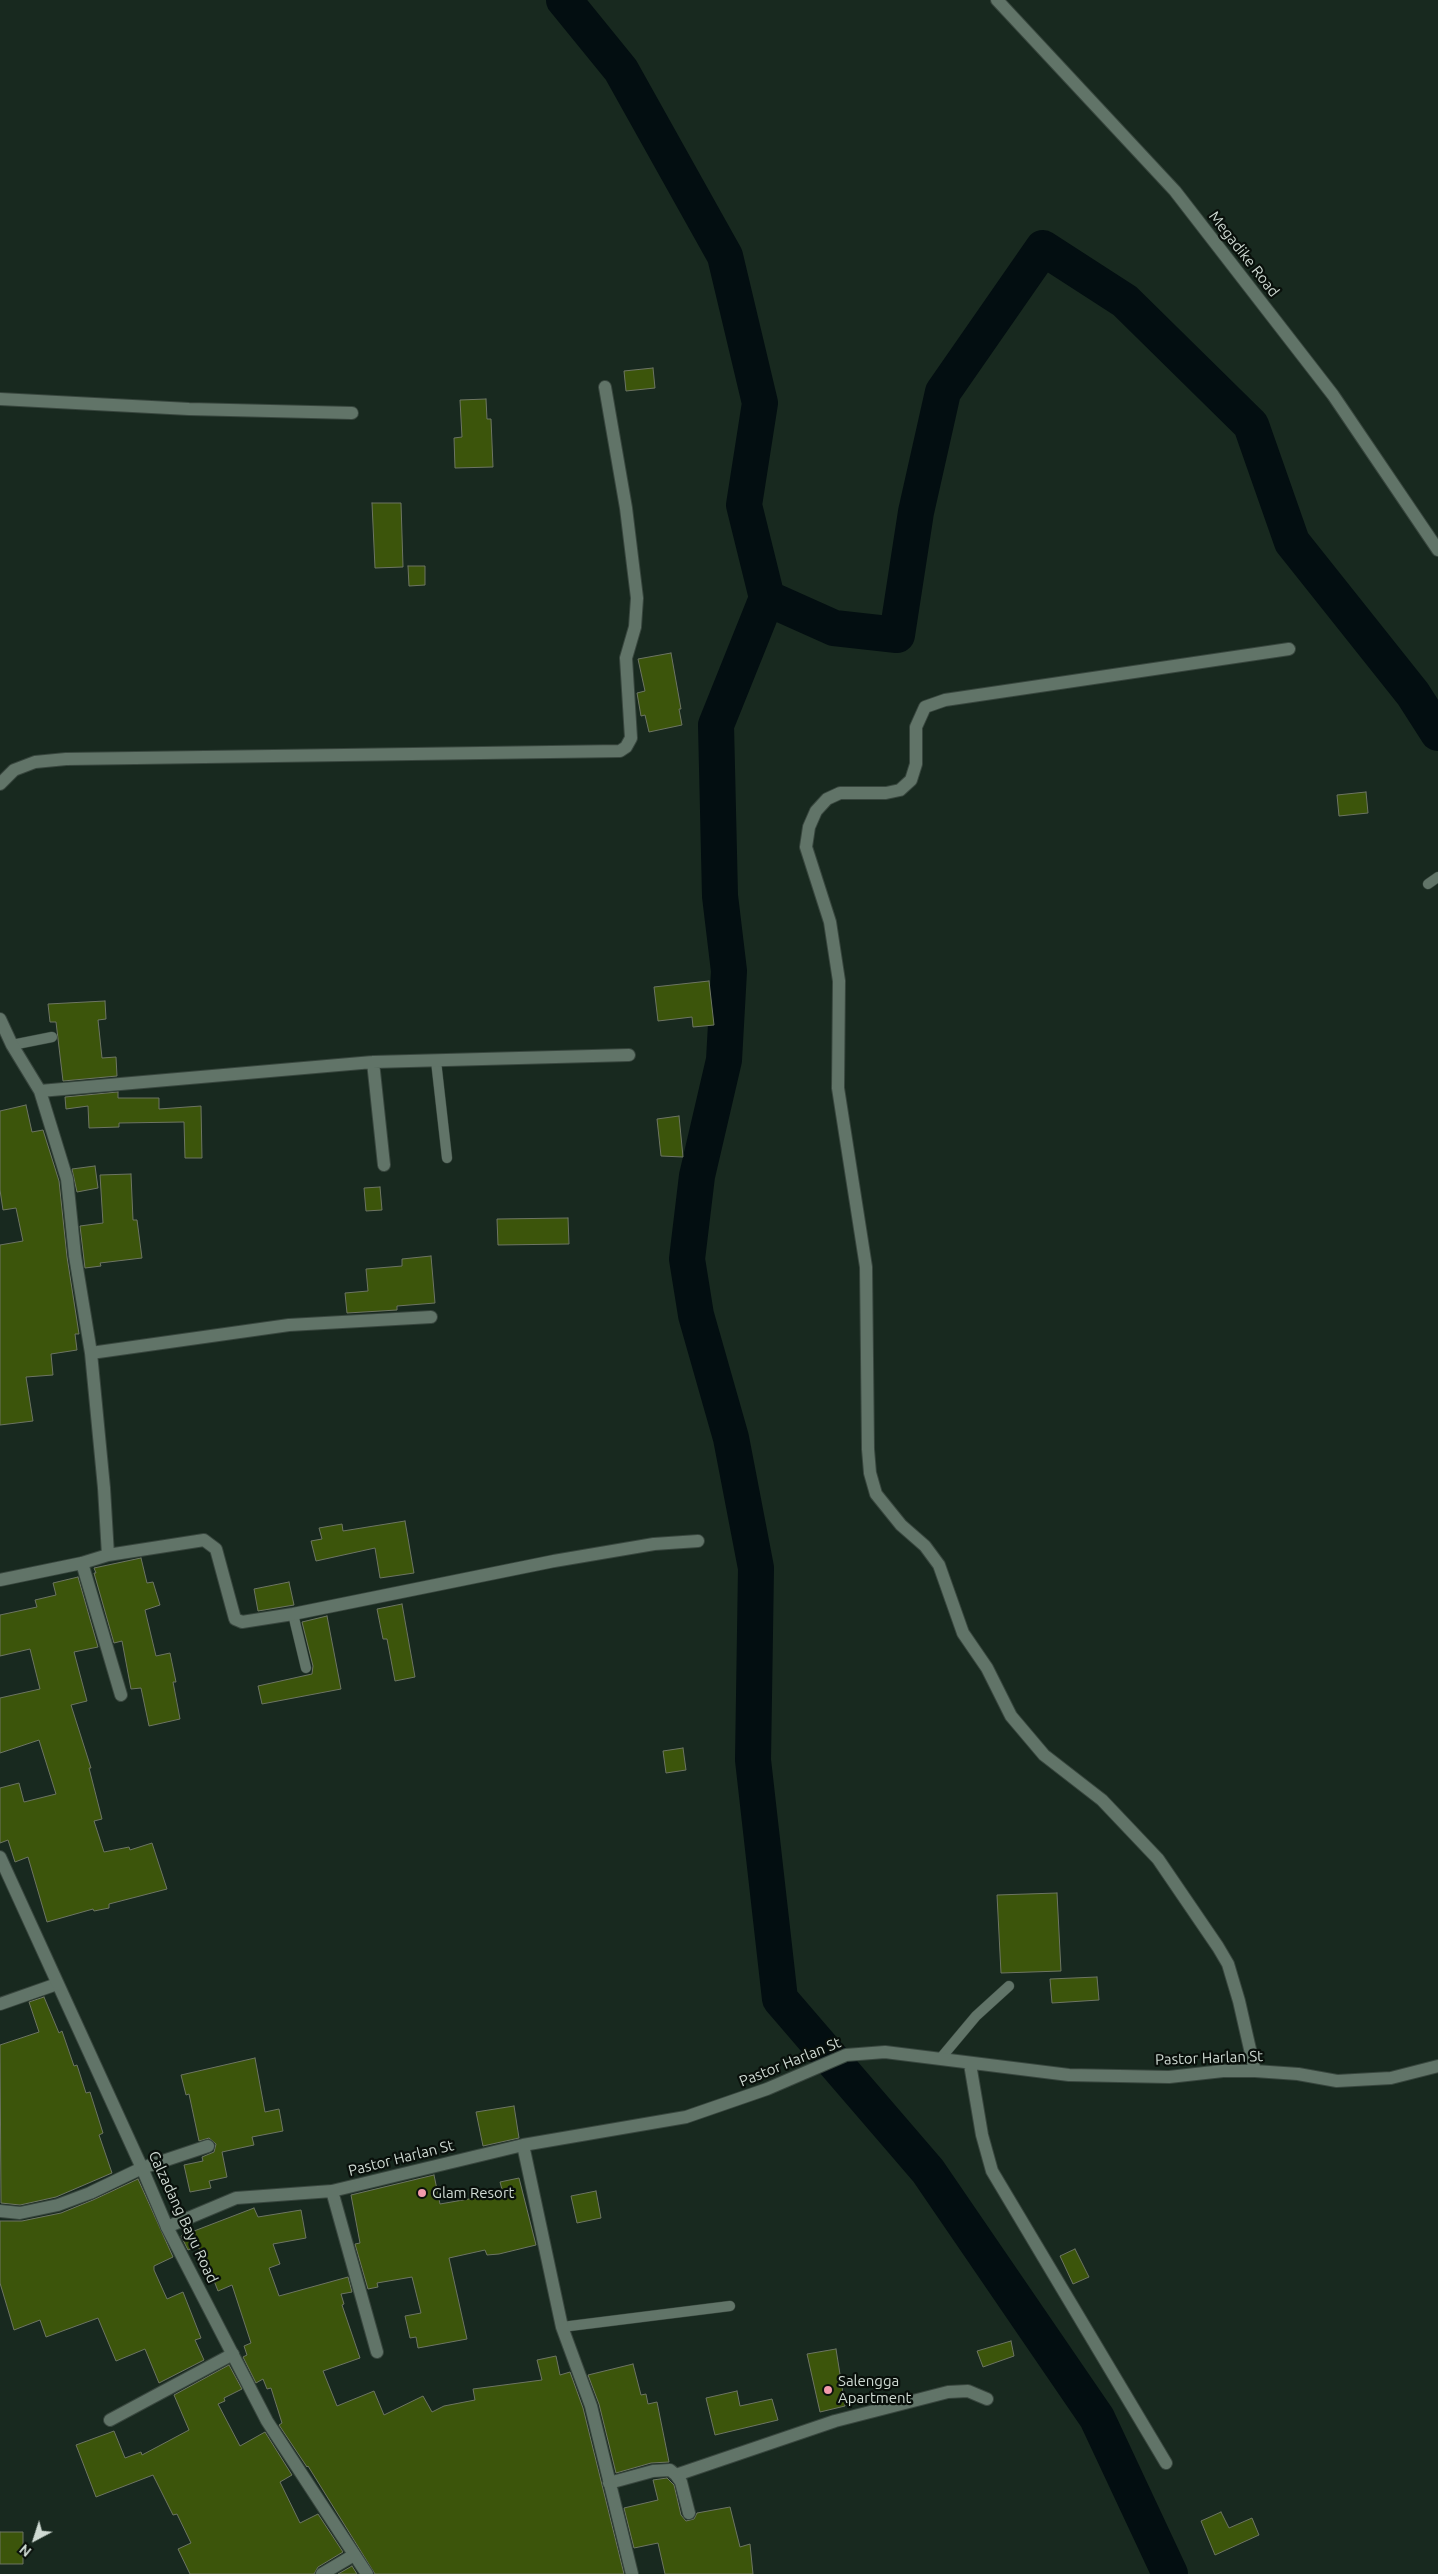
<!DOCTYPE html>
<style>
body{margin:0}
#map{position:relative;width:1438px;height:2574px;overflow:hidden;background:#18291f;font-family:Ubuntu,sans-serif}
canvas{display:block}
.north{position:absolute;left:10px;top:2514px;width:50px;height:50px;-webkit-text-stroke:4px #09100b;paint-order:stroke;rotate:220deg;font-size:14px;font-weight:700;line-height:20px;text-align:center;color:#cfdad3}
.north::after{content:'';display:block;margin:auto;width:18px;height:22px;background:#cfdad3;clip-path:polygon(50% 0,100% 100%,50% 72%,0 100%)}
</style>
<div id="map">
<canvas width="1438" height="2574"></canvas>
<div class="north">N</div>
</div>
<script>
const ctx = document.querySelector('canvas').getContext('2d');
ctx.lineJoin = 'round';
const shape = rows => new Path2D(rows.map(r => 'M' + r).join(''));
function stroke(path, color, width, dash) { ctx.strokeStyle = color; ctx.lineWidth = width; ctx.lineCap = dash ? 'butt' : 'round'; ctx.setLineDash(dash || []); ctx.stroke(path); }
function fillPath(path, color) { ctx.fillStyle = color; ctx.fill(path, 'evenodd'); }
function write(font, color, halo, rows, align = 'center') {
  ctx.font = font + ' Ubuntu,sans-serif'; ctx.lineWidth = 4.5; ctx.setLineDash([]); ctx.textBaseline = 'middle'; ctx.strokeStyle = halo; ctx.fillStyle = color; for (const [text, x, y, turn = 0] of rows) {
    ctx.save(); ctx.translate(x, y); ctx.rotate((+turn || 0) * Math.PI / 180); ctx.textAlign = isNaN(turn) ? turn : align; if (halo) ctx.strokeText(text, 0, 0); ctx.fillText(text, 0, 0); ctx.restore();
  }
}
const river = shape([
 [564,0,621,70,725,256,760,403,744,505,767,598,834,628,897,635,916,512,943,392,1043,248,1125,301,1251,425,1292,542,1413,694,1438,733],
 [767,598,716,725,720,896,729,971,724,1060,697,1176,687,1259,696,1315,731,1438,756,1568,753,1760,780,1999,928,2171,1097,2418,1170,2574]
]);
const building = shape([
 [653,368,655,388,626,391,624,371,653,368],
 [486,399,487,419,491,419,493,467,455,468,454,438,462,437,460,400,486,399],
 [372,503,401,503,403,567,375,568,372,503],
 [408,566,425,566,425,585,409,586,408,566],
 [671,653,681,709,679,709,682,725,649,732,645,715,641,716,637,693,645,691,638,659,671,653],
 [1366,792,1368,813,1339,816,1337,795,1366,792],
 [709,981,714,1025,693,1027,692,1017,658,1021,654,987,709,981],
 [105,1001,106,1019,98,1020,102,1058,116,1057,117,1076,63,1081,56,1022,50,1022,48,1004,105,1001],
 [118,1092,118,1098,159,1098,159,1109,201,1106,202,1158,185,1158,184,1122,119,1123,119,1127,89,1128,88,1106,66,1109,65,1097,118,1092],
 [26,1105,32,1132,43,1130,59,1181,67,1257,79,1334,75,1334,77,1350,51,1354,53,1375,26,1377,33,1421,0,1425,0,1245,23,1241,16,1208,3,1210,0,1190,0,1111,26,1105],
 [679,1116,683,1157,661,1156,657,1119,679,1116],
 [95,1166,98,1188,77,1192,72,1169,95,1166],
 [131,1174,133,1220,137,1220,142,1258,100,1263,101,1266,85,1268,80,1226,103,1223,100,1175,131,1174],
 [380,1187,382,1210,366,1211,364,1188,380,1187],
 [568,1218,569,1244,498,1245,497,1219,568,1218],
 [431,1256,435,1303,397,1306,397,1310,347,1313,345,1293,368,1291,366,1269,402,1266,402,1259,431,1256],
 [405,1521,414,1573,380,1578,375,1548,316,1561,311,1541,322,1539,319,1528,342,1524,343,1531,405,1521],
 [141,1558,147,1583,153,1582,160,1605,145,1610,156,1656,170,1653,176,1682,173,1682,180,1719,149,1726,141,1688,131,1689,122,1641,114,1643,94,1573,96,1573,94,1568,141,1558],
 [78,1577,98,1647,74,1652,87,1701,71,1705,91,1768,89,1768,102,1819,94,1821,104,1852,129,1847,130,1850,152,1843,167,1889,109,1904,109,1908,94,1911,93,1909,47,1922,28,1857,15,1862,8,1840,0,1843,0,1788,19,1783,24,1802,56,1794,39,1740,0,1753,0,1698,40,1689,30,1649,0,1656,0,1615,37,1607,35,1600,56,1595,53,1583,78,1577],
 [289,1582,294,1605,258,1611,254,1589,289,1582],
 [402,1604,415,1677,395,1681,387,1639,383,1639,377,1609,402,1604],
 [327,1616,341,1689,262,1704,258,1686,312,1674,313,1666,302,1622,327,1616],
 [683,1748,686,1770,666,1773,663,1751,683,1748],
 [1057,1893,1061,1971,1001,1973,997,1895,1057,1893],
 [1097,1977,1099,2000,1052,2003,1050,1979,1097,1977],
 [44,1997,59,2033,62,2031,74,2066,77,2065,86,2093,90,2092,103,2133,99,2135,112,2173,56,2197,20,2205,1,2203,0,2045,39,2032,29,2002,44,1997],
 [255,2058,265,2112,279,2109,283,2131,252,2137,254,2145,222,2152,227,2177,209,2181,211,2188,190,2192,184,2165,203,2161,202,2157,214,2152,216,2144,209,2138,199,2141,189,2094,186,2095,181,2075,255,2058],
 [514,2106,519,2138,483,2146,476,2112,514,2106],
 [434,2175,440,2204,503,2193,500,2182,519,2178,536,2245,499,2254,487,2255,485,2250,449,2258,467,2339,418,2348,416,2337,410,2338,405,2316,421,2313,412,2277,377,2283,378,2287,368,2289,355,2244,360,2243,351,2195,434,2175],
 [138,2179,173,2257,154,2266,154,2270,167,2299,183,2292,201,2338,195,2340,204,2360,159,2383,145,2349,116,2361,98,2318,46,2337,40,2320,14,2330,0,2283,0,2221,22,2221,61,2213,93,2200,138,2179],
 [596,2191,601,2218,577,2223,571,2196,596,2191],
 [254,2208,258,2217,301,2210,306,2238,273,2244,280,2264,269,2268,279,2296,348,2277,352,2292,341,2294,344,2304,342,2305,360,2358,323,2371,337,2406,374,2391,384,2415,423,2396,432,2412,444,2406,475,2400,473,2389,542,2380,537,2360,556,2356,560,2375,570,2372,583,2408,624,2574,375,2574,308,2466,307,2467,279,2425,282,2423,271,2388,267,2389,263,2379,256,2383,243,2357,247,2355,244,2346,251,2343,232,2285,218,2291,202,2250,200,2251,198,2246,188,2250,181,2236,254,2208],
 [1075,2249,1089,2277,1073,2284,1060,2256,1075,2249],
 [1011,2341,1014,2356,983,2367,977,2351,1011,2341],
 [836,2349,845,2406,820,2412,807,2354,836,2349],
 [633,2364,641,2395,646,2394,648,2404,657,2402,669,2462,651,2463,616,2473,599,2404,588,2375,633,2364],
 [229,2365,242,2389,224,2398,225,2401,218,2404,240,2446,265,2432,292,2475,280,2482,300,2523,318,2514,343,2552,318,2567,314,2574,190,2574,178,2549,191,2543,177,2514,173,2515,153,2475,96,2497,76,2445,114,2431,125,2458,141,2452,142,2455,189,2430,174,2395,229,2365],
 [737,2391,740,2406,772,2399,778,2420,715,2435,706,2398,737,2391],
 [667,2478,674,2485,681,2515,686,2521,694,2519,697,2513,730,2507,740,2547,750,2544,753,2574,665,2574,658,2543,634,2548,624,2508,658,2500,653,2480,667,2478],
 [1221,2512,1229,2528,1252,2518,1259,2535,1215,2555,1201,2521,1221,2512],
 [0,2532,23,2532,23,2564,0,2564,0,2532],
 [352,2566,357,2574,338,2574,352,2566]
]);
const service = shape([
 [1428,884,1438,877],
 [12,1045,52,1037],
 [436,1061,447,1158],
 [293,1614,306,1668],
 [940,2059,976,2016,1009,1986],
 [562,2327,730,2306]
]);
const minor = shape([
 [0,399,189,409,352,413],
 [0,784,14,770,35,762,66,759,620,751,626,747,631,738,626,658,635,627,637,598,626,508,605,387],
 [0,1019,12,1045,40,1091,67,1179,75,1256,91,1353,104,1488,108,1555],
 [373,1062,384,1165],
 [40,1091,373,1062,629,1055],
 [91,1353,289,1325,431,1317],
 [82,1563,121,1695],
 [0,1580,82,1563,108,1555,204,1540,216,1549,235,1619,242,1622,293,1614,554,1561,654,1544,698,1541],
 [0,2004,57,1984],
 [970,2064,982,2135,992,2171,1166,2463],
 [1255,2071,1239,2001,1228,1964,1218,1947,1158,1859,1102,1800,1044,1755,1011,1716,987,1668,963,1633,939,1565,925,1546,901,1525,876,1494,870,1473,868,1449,866,1267,838,1088,839,981,830,922,806,847,809,827,816,811,827,799,840,793,886,793,900,790,911,780,916,764,916,727,925,707,945,700,1289,649],
 [523,2145,562,2327,591,2406,632,2574],
 [332,2191,377,2352],
 [0,2211,20,2213,58,2205,90,2193,142,2168,208,2146],
 [167,2227,236,2198,332,2191,523,2145,686,2117,767,2089,846,2055,885,2052,1069,2075,1169,2077,1223,2071,1255,2071,1298,2074,1337,2081,1391,2078,1438,2066],
 [110,2420,233,2354],
 [676,2475,835,2421,948,2392,968,2391,987,2399],
 [609,2483,653,2471,670,2470,676,2475,681,2482,689,2513],
 [322,2574,354,2555]
]);
const tertiary = shape([
 [0,1857,142,2168,167,2227,267,2421,367,2574]
]);
const secondary = shape([
 [997,0,1175,191,1333,395,1438,550]
]);
const markers = [
 [422,2193,5,"#f39aab"],
 [828,2390,5,"#f39aab"]
];
const streetNames = [
 ["Megadike Road",1244,254,52],
 ["Pastor Harlan St",1209,2058,-2],
 ["Pastor Harlan St",790,2062,-22],
 ["Pastor Harlan St",401,2158,-14],
 ["Calzadang Bayu Road",183,2217,65]
];
const poiNames = [
 ["Glam Resort",432,2193],
 ["Salengga",838,2381],
 ["Apartment",838,2398]
];
stroke(river, '#030e11', 36);
fillPath(building, '#3c550b');
stroke(building, '#6d7563', 1);
stroke(service, '#38463e', 11);
stroke(minor, '#38463e', 14);
stroke(tertiary, '#38463e', 14);
stroke(secondary, '#38463e', 14);
stroke(service, '#617468', 10);
stroke(minor, '#617468', 12);
stroke(tertiary, '#617468', 12);
stroke(secondary, '#617468', 12);
for (const [x, y, r, color] of markers) { const dot = new Path2D(); dot.arc(x, y, r, 0, 2 * Math.PI); ctx.fillStyle = color; ctx.fill(dot); stroke(dot, '#09100b', 2); }
write('15px', '#cfdad3', '#09100b', streetNames);
write('15px', '#cfdad3', '#09100b', poiNames, 'left');
</script>
